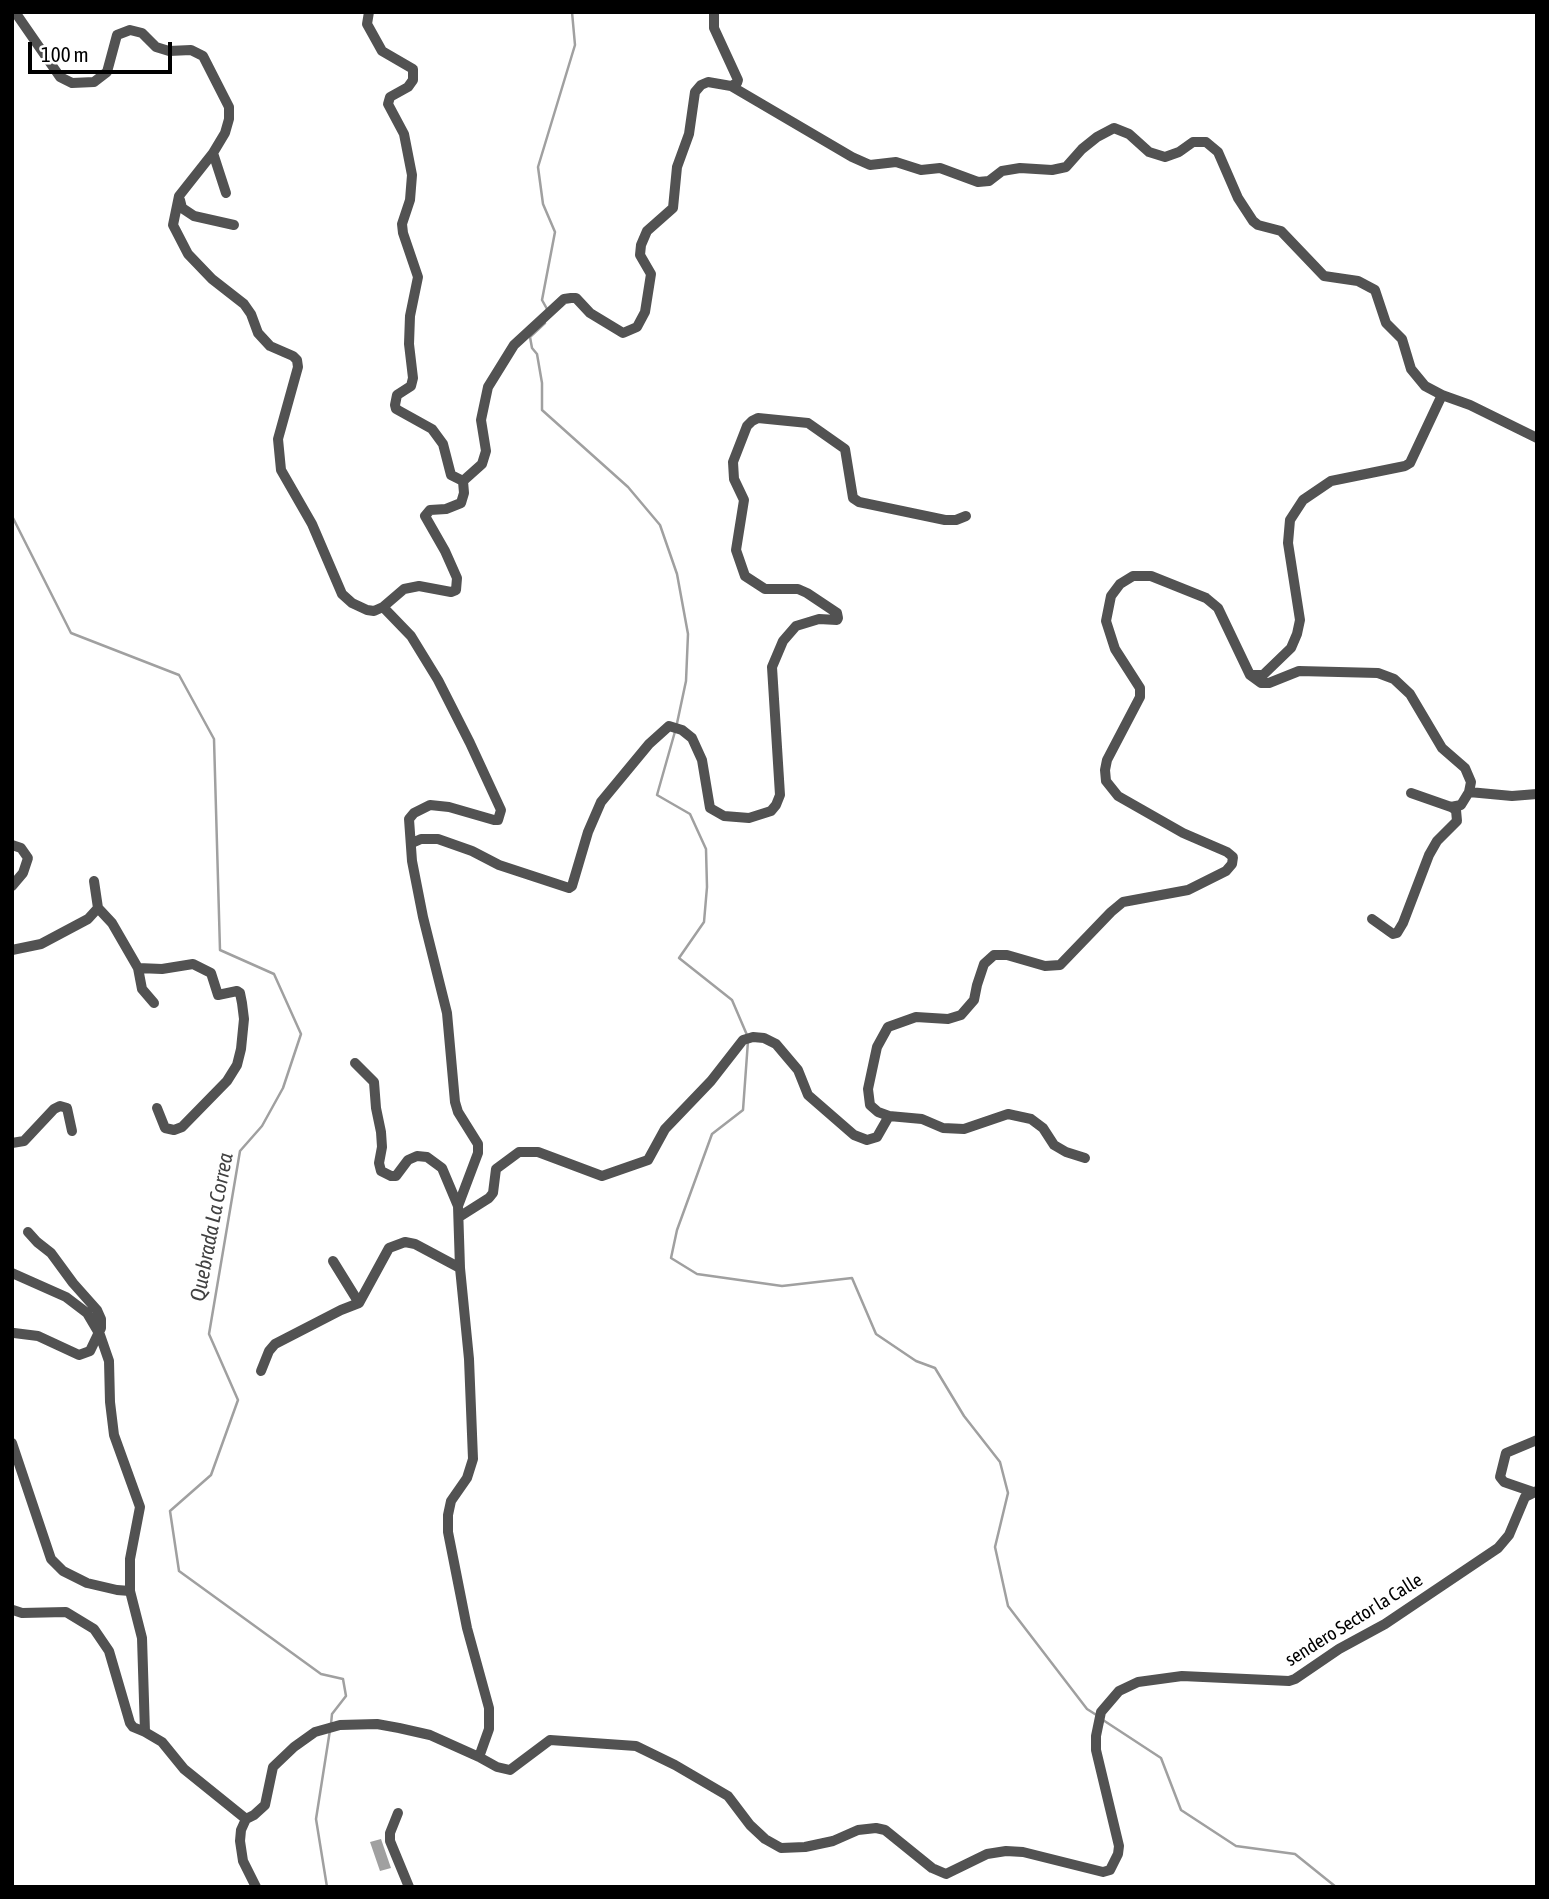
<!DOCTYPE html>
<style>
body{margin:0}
#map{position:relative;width:1549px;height:1899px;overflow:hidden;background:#fff;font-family:"Asap Condensed",sans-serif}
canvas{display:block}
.frame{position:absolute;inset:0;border:14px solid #000;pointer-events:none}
.scale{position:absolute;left:28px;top:42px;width:144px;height:32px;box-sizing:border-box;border:4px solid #000;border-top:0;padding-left:9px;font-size:21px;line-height:24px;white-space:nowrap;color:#000;-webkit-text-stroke:5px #fff;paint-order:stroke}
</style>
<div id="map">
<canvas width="1549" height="1899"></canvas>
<div class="frame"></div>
<div class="scale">100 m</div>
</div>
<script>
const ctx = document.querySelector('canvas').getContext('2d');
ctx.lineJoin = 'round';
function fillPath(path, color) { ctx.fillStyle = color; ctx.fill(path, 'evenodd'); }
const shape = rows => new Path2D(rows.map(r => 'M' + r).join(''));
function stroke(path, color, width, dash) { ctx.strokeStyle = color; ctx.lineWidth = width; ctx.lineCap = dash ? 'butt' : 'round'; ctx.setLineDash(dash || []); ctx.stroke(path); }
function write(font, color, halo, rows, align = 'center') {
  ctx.font = font + ' "Asap Condensed",sans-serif'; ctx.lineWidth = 7; ctx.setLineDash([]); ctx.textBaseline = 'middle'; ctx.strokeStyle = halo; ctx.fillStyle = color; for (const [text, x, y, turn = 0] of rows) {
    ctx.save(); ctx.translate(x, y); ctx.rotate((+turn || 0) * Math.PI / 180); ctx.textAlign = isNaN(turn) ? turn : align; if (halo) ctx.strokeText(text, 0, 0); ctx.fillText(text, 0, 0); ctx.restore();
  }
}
const water = shape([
 [381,1839,391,1868,380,1871,370,1842]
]);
const stream = shape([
 [547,309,542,300,555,232,543,204,538,167,575,45,572,12],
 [545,323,530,337,532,348,537,354,542,383,542,410,628,487,660,525,677,574,688,634,686,681,676,728,657,795,690,814,706,849,707,887,704,922,679,958,732,1000,747,1035],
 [12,516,71,633,179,675,214,739,220,950,274,974,301,1034,283,1088,262,1126,240,1151,209,1334,238,1400,211,1475,170,1511,179,1571,321,1674,343,1679,346,1696,332,1714,331,1724],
 [748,1041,743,1110,712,1134,677,1230,671,1258,697,1274,782,1286,852,1278,876,1334,916,1361,935,1368,964,1416,1000,1462,1008,1493,995,1547,1008,1606,1087,1709,1098,1716],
 [1103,1720,1161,1758,1181,1810,1236,1846,1295,1854,1336,1887],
 [327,1887,316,1819,330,1730]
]);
const street = shape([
 [15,12,60,77,72,83,94,82,107,72,117,35,130,30,142,33,156,47,169,51,191,50,203,56,229,107,229,119,225,133,213,153,179,196,173,225,188,254,212,279,244,304,251,314,258,333,270,346,293,356,297,360,298,367,278,439,281,470,312,524,342,594,352,603,367,610,374,611,383,607],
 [369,12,367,24,382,51,413,69,413,80,408,87,390,97,388,104,404,134,412,175,410,200,402,224,403,233,418,277,410,316,409,344,413,378,411,386,397,395,395,405,396,409,432,429,443,444,451,475,463,481],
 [714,12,714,28,738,80,737,83,731,86],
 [213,153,226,193],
 [180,200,182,208,194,216,234,225],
 [1250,675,1263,675,1291,648,1297,634,1300,620,1288,543,1290,520,1303,500,1331,481,1405,466,1410,463,1442,395],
 [1469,792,1512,796,1537,794],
 [412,843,421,839,438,839,472,851,499,865,569,888,572,886,588,832,601,802,649,744,669,726,682,730,692,738,702,760,710,808,724,816,749,818,771,811,776,805,780,795,772,667,783,641,796,626,819,619,837,620,838,618,837,613,807,593,798,589,765,589,745,576,736,550,744,500,734,479,733,462,747,426,752,421,758,418,808,423,845,449,853,498,859,502,945,520,956,520,966,516],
 [12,845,21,848,28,858,23,873,12,886],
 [98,908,112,923,138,968,142,989,154,1003],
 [1372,919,1393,934,1397,933,1403,923,1429,855,1437,841,1457,821,1456,810,1451,807],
 [12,950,41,944,88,919,98,908,94,881],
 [138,968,162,969,193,964,211,973,218,995,237,991,240,993,242,1003,244,1019,241,1049,237,1065,227,1081,182,1127,174,1130,165,1128,157,1108],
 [355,1063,374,1082,376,1108,381,1132,382,1147,379,1163,381,1171,391,1176,396,1176,408,1160,417,1156,427,1157,442,1168,458,1206],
 [889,1116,878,1112,870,1105,868,1089,877,1047,888,1027,916,1017,948,1019,961,1015,974,1000,977,985,984,964,994,955,1007,955,1045,966,1060,965,1111,912,1123,902,1188,890,1226,871,1232,864,1233,857,1227,852,1183,833,1118,796,1106,781,1105,770,1107,760,1140,697,1140,688,1115,649,1106,621,1111,596,1120,584,1133,576,1151,576,1206,598,1218,608,1250,675,1261,683,1269,683,1299,671,1378,673,1394,679,1410,694,1442,748,1465,768,1471,782,1469,792,1461,805,1451,807,1411,793],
 [12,1143,24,1141,54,1109,60,1106,67,1108,72,1131],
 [459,1217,489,1198,493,1193,496,1169,519,1152,538,1152,602,1176,648,1160,665,1129,711,1081,743,1040,753,1037,764,1038,776,1044,798,1070,808,1095,854,1135,867,1140,877,1137,889,1116,922,1119,943,1128,964,1129,1008,1114,1031,1119,1043,1128,1054,1145,1066,1152,1085,1158],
 [333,1261,359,1303],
 [12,1273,66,1297,87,1313,100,1335,109,1361,110,1402,114,1435,140,1507,130,1559,130,1591],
 [14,1333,38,1336,79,1355,90,1351,101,1328,101,1319,97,1310,73,1283,51,1253,37,1242,28,1232],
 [261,1371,269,1351,275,1344,341,1310,359,1303,389,1248,405,1242,415,1244,460,1268],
 [12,1443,51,1559,63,1571,87,1583,117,1590,130,1591,142,1638,145,1732,162,1742,184,1769,246,1819],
 [1533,1492,1504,1482,1500,1477,1506,1453,1537,1440],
 [13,1610,22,1613,66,1612,94,1629,109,1651,130,1723,133,1727,145,1732],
 [479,1757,497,1767,510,1770,550,1740,636,1746,675,1765,728,1796,750,1825,765,1839,781,1848,805,1847,833,1841,858,1830,876,1828,885,1830,932,1868,946,1874,987,1854,1006,1851,1023,1852,1103,1872,1110,1870,1118,1854,1119,1846,1096,1750,1096,1736,1101,1712,1119,1691,1138,1682,1182,1676,1289,1681,1295,1679,1339,1649,1385,1624,1498,1548,1509,1535,1525,1497,1537,1491],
 [398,1813,390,1833,390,1841,409,1887],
 [256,1887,243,1861,240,1841,241,1830,246,1819,254,1815,265,1805,273,1767,294,1747,315,1732,340,1725,377,1724,399,1728,430,1735,479,1757,489,1729,489,1708,467,1628,448,1532,448,1515,451,1501,467,1478,473,1459,469,1359,460,1268,458,1206,478,1153,478,1144,458,1112,455,1102,447,1013,423,917,412,861,409,819,414,813,430,805,449,807,494,820,498,820,501,810,470,743,438,680,411,636,383,607,404,589,419,586,451,592,456,590,457,578,445,551,425,516,430,510,446,509,461,503,464,493,463,481,482,464,486,451,481,420,488,387,514,345,564,299,571,298,576,298,590,313,623,333,637,327,645,312,651,274,640,255,641,245,647,231,673,208,677,167,689,134,695,92,701,85,708,82,731,86,852,157,870,165,896,162,921,170,940,168,978,182,989,181,1002,171,1020,168,1052,170,1066,167,1082,149,1097,137,1114,128,1129,134,1149,152,1165,157,1179,152,1193,142,1206,142,1218,152,1238,198,1253,221,1258,225,1281,231,1324,276,1358,281,1375,290,1386,323,1402,339,1411,369,1425,386,1442,395,1470,405,1537,438]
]);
const streetNames = [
 ["sendero Sector la Calle",1354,1620,-32]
];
const waterNames = [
 ["Quebrada La Correa",212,1227,-79]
];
fillPath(water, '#a0a0a0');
stroke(stream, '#a0a0a0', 2.5);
stroke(street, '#525252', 10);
write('19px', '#000', '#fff', streetNames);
write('italic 21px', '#414141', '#fff', waterNames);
</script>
